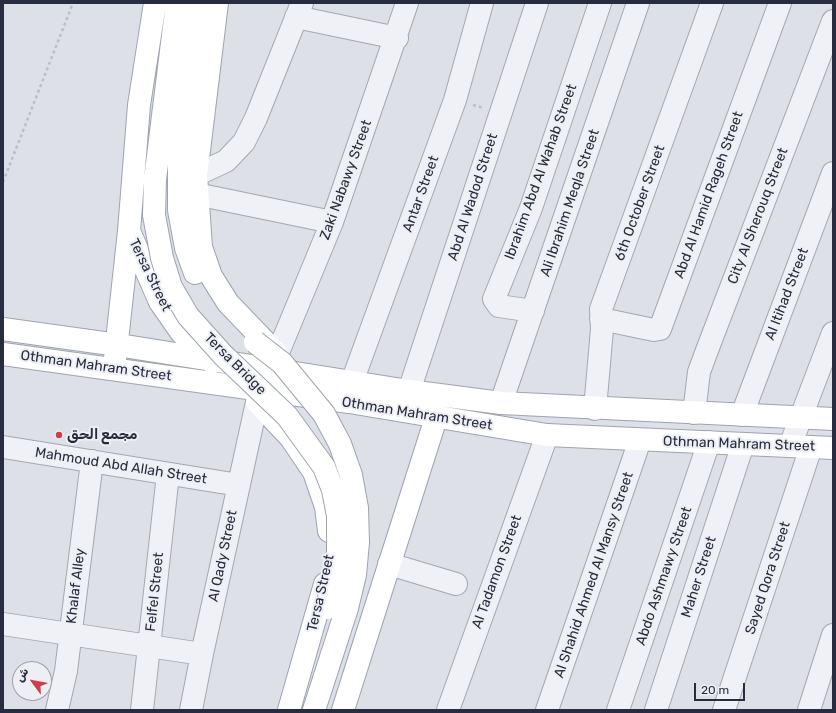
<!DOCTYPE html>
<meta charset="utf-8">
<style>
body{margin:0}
#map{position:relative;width:836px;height:713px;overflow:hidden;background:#dde0e7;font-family:Rubik,Cairo,sans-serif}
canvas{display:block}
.frame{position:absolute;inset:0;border:4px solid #272d3e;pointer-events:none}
.north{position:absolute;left:12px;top:661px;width:40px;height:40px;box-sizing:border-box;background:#edeff5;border:1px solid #9ea1ac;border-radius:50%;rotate:302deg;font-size:11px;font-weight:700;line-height:16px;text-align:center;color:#272d3e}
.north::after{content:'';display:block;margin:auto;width:14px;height:18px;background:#ce4047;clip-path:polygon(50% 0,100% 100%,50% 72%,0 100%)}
.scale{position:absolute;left:694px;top:683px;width:51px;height:18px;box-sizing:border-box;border:2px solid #272d3e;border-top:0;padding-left:5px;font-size:12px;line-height:14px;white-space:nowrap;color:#272d3e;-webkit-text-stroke:3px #edeff5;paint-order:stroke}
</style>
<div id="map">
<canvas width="836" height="713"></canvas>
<div class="frame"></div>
<div class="north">ش</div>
<div class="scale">20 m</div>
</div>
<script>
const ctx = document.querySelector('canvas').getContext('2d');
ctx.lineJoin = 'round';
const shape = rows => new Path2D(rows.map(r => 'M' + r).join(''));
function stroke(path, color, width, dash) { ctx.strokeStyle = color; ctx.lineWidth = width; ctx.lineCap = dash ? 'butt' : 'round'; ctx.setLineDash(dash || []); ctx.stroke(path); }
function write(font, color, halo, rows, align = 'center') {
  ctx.font = font + ' Rubik,Cairo,sans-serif'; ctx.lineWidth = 4; ctx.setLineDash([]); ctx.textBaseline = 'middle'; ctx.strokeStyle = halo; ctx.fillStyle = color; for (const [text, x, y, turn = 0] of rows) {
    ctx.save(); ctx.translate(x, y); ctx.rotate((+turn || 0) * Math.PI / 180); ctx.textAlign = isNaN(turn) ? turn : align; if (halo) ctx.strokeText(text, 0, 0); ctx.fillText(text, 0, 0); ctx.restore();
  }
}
const path = shape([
 [473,105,484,108],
 [3,182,73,3]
]);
const minor = shape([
 [296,17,397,38],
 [196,175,226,161,244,142,256,118,302,3],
 [196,194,332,222],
 [533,311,499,306,494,299,531,208,600,3],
 [601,319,654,330,660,329,780,3],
 [277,355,332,222,407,3],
 [352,382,455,100,482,3],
 [409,391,537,3],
 [501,403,638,3],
 [595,409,602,329,601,309,712,3],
 [694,413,699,372,706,353,833,21],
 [742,415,833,173],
 [790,446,833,333],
 [3,447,239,485],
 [389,564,456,584],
 [3,624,202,654],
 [57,710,66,671,92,461],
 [142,710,168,474],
 [191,710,202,654,257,402],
 [448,710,547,435],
 [547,710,640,440],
 [618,710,709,442],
 [656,710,743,444],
 [724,710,811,447],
 [809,710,833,635]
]);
const major = shape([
 [217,3,196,175,201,247,211,276,228,303,276,353],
 [154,215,155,180,177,3],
 [129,231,160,302,181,332,212,362],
 [195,273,186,248,179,210,179,164,196,3],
 [3,329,118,345,409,391,501,403,833,419],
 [3,354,349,402,547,435,833,448],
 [115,359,129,231,139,105,155,3],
 [257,402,291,438,314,472,326,507,329,531],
 [289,710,325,584],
 [314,710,347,608],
 [343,710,436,418]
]);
const majorBridge = shape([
 [154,215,162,258,171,287,188,316,223,355,287,416,324,467,333,490,338,516,338,552,327,608],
 [255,342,282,363,324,414,340,444,351,475,357,508,358,542,355,575,347,608]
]);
const markers = [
 [59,435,4,"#ce4047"]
];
const streetNames = [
 ["Ibrahim Abd Al Wahab Street",541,172,-70],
 ["Zaki Nabawy Street",346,180,-70],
 ["Antar Street",421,194,-70],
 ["Abd Al Hamid Rageh Street",709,195,-70],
 ["Abd Al Wadod Street",473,197,-72],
 ["Ali Ibrahim Meqla Street",570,203,-71],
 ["6th October Street",640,203,-70],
 ["City Al Sherouq Street",758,216,-69],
 ["Tersa Street",150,275,64],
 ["Al Itihad Street",787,294,-69],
 ["Tersa Bridge",235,364,45],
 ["Othman Mahram Street",96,366,8],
 ["Othman Mahram Street",417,414,9],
 ["Othman Mahram Street",739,444,2],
 ["Mahmoud Abd Allah Street",121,466,9],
 ["Al Qady Street",223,556,-78],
 ["Al Tadamon Street",497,572,-70],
 ["Al Shahid Ahmed Al Mansy Street",594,575,-71],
 ["Abdo Ashmawy Street",664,576,-71],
 ["Maher Street",699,577,-72],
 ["Sayed Qora Street",768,578,-72],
 ["Khalaf Alley",76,586,-83],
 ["Felfel Street",155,592,-84],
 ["Tersa Street",321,593,-77]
];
const poiNames = [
 ["مجمع الحق",67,435]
];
stroke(minor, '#a3a7b1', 24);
stroke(major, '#9da3b3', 24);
stroke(path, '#bcbec6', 2.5, [3, 3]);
stroke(minor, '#f0f1f6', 22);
stroke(major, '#fff', 22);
stroke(majorBridge, '#9da3b3', 24, []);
stroke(majorBridge, '#fff', 22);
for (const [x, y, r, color] of markers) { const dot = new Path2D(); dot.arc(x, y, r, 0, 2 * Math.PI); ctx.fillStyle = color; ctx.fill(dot); stroke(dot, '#edeff5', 1.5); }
write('14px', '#272d3e', '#edeff5', streetNames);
write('bold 14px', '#272d3e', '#edeff5', poiNames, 'left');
</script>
